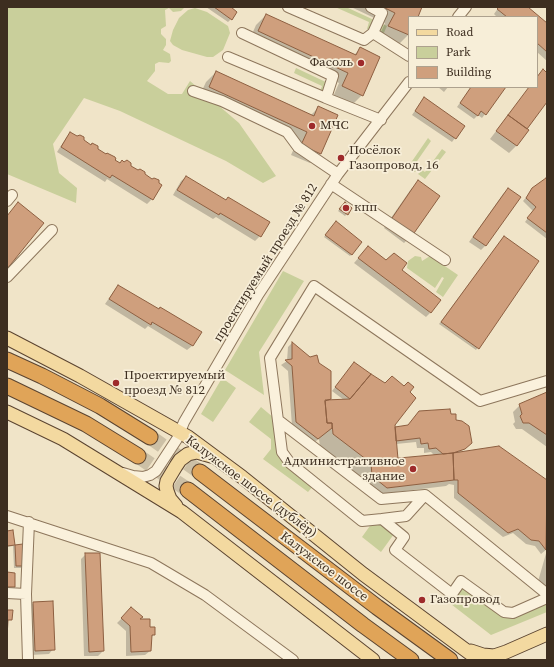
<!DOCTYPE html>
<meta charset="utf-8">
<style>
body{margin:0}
#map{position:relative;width:554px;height:667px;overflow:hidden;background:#f0e4c8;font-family:"Source Serif 4",serif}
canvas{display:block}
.frame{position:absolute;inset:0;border:8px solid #3d2e20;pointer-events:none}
.legend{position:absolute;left:408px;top:16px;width:130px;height:72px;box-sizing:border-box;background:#f7eed8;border:1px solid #ada18e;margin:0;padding:5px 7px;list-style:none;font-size:12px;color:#3d2e20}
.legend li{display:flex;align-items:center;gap:8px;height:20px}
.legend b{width:20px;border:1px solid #ada18e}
</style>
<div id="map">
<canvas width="554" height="667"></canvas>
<div class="frame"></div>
<ul class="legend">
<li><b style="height:5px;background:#f3d9a0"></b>Road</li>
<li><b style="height:11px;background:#c9cf9b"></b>Park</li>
<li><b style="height:11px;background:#cf9f7d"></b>Building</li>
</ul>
</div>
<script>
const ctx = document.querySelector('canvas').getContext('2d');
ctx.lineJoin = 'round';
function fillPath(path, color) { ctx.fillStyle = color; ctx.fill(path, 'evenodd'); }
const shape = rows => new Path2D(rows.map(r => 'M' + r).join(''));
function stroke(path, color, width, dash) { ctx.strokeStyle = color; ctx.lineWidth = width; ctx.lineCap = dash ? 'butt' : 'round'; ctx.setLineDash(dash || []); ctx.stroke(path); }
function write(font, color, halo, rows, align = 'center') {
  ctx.font = font + ' "Source Serif 4",serif'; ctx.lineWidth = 3.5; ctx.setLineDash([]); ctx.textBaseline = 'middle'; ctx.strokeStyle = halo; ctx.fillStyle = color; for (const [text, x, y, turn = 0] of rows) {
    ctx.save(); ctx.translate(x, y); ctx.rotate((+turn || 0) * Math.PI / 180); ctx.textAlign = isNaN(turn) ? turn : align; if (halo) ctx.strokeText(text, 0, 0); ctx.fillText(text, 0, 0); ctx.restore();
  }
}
const green = shape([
 [7,7,185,7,181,11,173,12,169,8,165,10,166,26,161,29,161,34,166,39,166,45,163,50,170,54,171,61,169,63,159,62,155,64,155,71,147,81,168,94,182,94,190,81,239,123,276,176,263,183,226,161,120,111,84,98,53,144,59,173,77,188,76,203,7,174],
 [335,7,346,7,387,26,383,35,367,29,369,22],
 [195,8,207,12,228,26,230,33,223,50,213,57,207,57,182,50,173,45,170,41,173,30,179,18,188,10],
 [296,68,330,84,324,96,320,91,322,86,294,73],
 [428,138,431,141,415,164,419,167,415,172,408,167],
 [442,149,446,152,425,179,418,174,422,170,425,172],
 [415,256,421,257,422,261,430,256,458,275,443,297,436,292,444,278,442,277,435,288,407,268,408,261],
 [283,271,304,281,259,352,264,395,225,370],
 [222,378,236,388,213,422,201,414],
 [261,407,274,418,278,452,314,485,308,492,263,459,271,449,271,439,249,422],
 [372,523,379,523,394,534,381,552,362,537],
 [461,583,504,613,547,599,547,612,491,635,447,601]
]);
const shadow = shape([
 [206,7,229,7,231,19,228,22],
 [351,7,421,7,417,17,409,17,409,34,398,45,379,36,385,23],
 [499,7,527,7,547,24,547,61,537,52,537,17,497,17,494,14],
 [266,15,354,55,360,49,362,95,352,105,333,97,339,83,249,41,256,25],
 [216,72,311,115,319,107,320,153,310,163,291,155,297,142,199,97,206,82],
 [547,74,547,100,526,129,528,130,516,146,509,153,490,139,530,87,537,87,537,78],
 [438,87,448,87,444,92],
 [471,87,504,87,485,114,482,118,478,115,474,119,457,107],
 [421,102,464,126,452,142,412,115],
 [70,133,119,164,122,161,161,185,152,199,147,204,107,179,105,182,57,152,66,138],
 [186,177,226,201,268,223,260,236,255,241,216,217,213,219,173,195,181,181],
 [547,180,547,239,525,222,533,211,523,201,533,189],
 [418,182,411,236,404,243,384,228,411,189],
 [508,189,519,197,485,246,481,250,469,242,503,194],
 [343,205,347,214,345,216,338,211],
 [334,225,352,254,350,256,324,237],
 [502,239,538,261,476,350,439,324],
 [368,247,400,270,430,313,426,317,354,263],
 [118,286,158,310,200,332,192,346,187,350,148,326,145,329,105,304,114,291],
 [292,343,310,358,330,399,328,401,344,400,332,391,351,367,385,385,409,392,394,424,394,429,407,426,419,412,450,415,455,421,466,447,459,453,499,447,547,481,547,549,541,554,535,546,526,544,513,533,503,537,454,498,454,485,449,484,446,486,380,494,365,483,365,475,357,476,320,447,319,439,313,443,292,426,288,371,281,365,287,361,288,347],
 [416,442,417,448,424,448,424,453,431,452,435,456,397,460,396,444],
 [547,394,547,447,522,429,516,429,513,424,515,422,513,412,520,405],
 [12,531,14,546,22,545,23,566,21,568,14,568,13,546,7,547,7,532],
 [547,550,547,589,537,585],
 [86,554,103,651,98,656,84,656,81,559],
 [33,603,53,649,49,654,30,655,29,608],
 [127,613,149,628,154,634,151,638,150,651,145,655,126,656,126,631,117,623],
 [81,659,94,660,79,660]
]);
const building = shape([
 [214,7,231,7,237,12,232,20,214,7],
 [383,7,422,7,418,17,409,17,409,35,388,26,395,13,383,7],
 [499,7,528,7,547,23,547,52,537,43,537,17,507,17,497,9,499,7],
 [266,14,356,55,360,47,380,57,363,96,342,86,348,73,258,31,266,14],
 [543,69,547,73,547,102,527,129,508,115,529,87,537,87,537,77,543,69],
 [216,71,314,116,318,106,338,115,321,154,301,145,307,132,209,87,216,71],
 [471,87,506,87,486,115,481,111,478,116,460,103,471,87],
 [424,97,465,126,456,139,415,111,424,97],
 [508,115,529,130,517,146,496,131,508,115],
 [70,132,77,136,80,135,84,137,84,140,91,145,92,143,98,146,98,149,106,154,107,153,115,157,116,159,115,160,120,163,122,160,124,162,127,160,131,163,131,166,138,170,140,169,145,172,145,174,152,179,154,178,159,180,159,183,162,185,153,200,112,175,110,178,61,147,70,132],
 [186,176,226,200,228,197,270,222,261,237,220,213,219,215,177,190,186,176],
 [546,178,547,179,547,233,527,218,536,207,526,198,532,188,546,178],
 [418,180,440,196,412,236,390,221,418,180],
 [508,188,521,197,486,246,473,237,508,188],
 [18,202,44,223,7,269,7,216,18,202],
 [345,202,352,208,348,215,339,209,345,202],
 [336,221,362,242,352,255,325,235,336,221],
 [504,236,539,261,479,349,441,322,504,236],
 [368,246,386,260,394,253,407,263,402,270,441,300,431,313,358,258,368,246],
 [118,285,159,309,160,307,202,332,193,346,152,322,151,325,109,299,118,285],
 [292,342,310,357,317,355,319,363,331,371,331,399,325,401,327,423,332,423,332,428,318,439,296,422,292,366,285,360,292,359,292,342],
 [354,362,371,374,350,399,335,387,354,362],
 [371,374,385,383,392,376,404,386,408,382,414,387,410,392,416,398,395,425,398,459,371,463,333,434,332,423,327,423,325,400,350,399,371,374],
 [547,392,547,435,529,423,523,423,520,416,522,414,519,404,547,392],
 [450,409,451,414,456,414,456,420,462,421,469,426,472,443,465,449,453,453,443,454,436,448,429,449,428,443,421,444,420,438,396,441,395,427,408,425,419,411,450,409],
 [499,446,547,480,546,550,539,541,531,540,518,529,508,533,458,493,458,480,454,480,453,453,499,446],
 [453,453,454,480,387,488,372,476,371,463,399,458,453,453],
 [13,530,15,545,7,546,7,531,13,530],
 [23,544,24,566,16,566,15,545,23,544],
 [85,553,100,553,104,651,89,652,85,553],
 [7,572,15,573,15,587,7,587,7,572],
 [53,601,55,650,35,651,33,602,53,601],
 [131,607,143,617,140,619,150,619,150,627,155,627,155,635,152,635,151,651,131,652,130,626,121,618,131,607],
 [7,610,13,610,12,620,8,620,7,637,7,610]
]);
const highwayTunnel = shape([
 [150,437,200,472],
 [138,456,188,490]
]);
const minor = shape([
 [288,7,364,40,373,33,409,56],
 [371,7,382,13,373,33],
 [458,17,466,7],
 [242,33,333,76,326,98,381,120],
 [228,57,326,98],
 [193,91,222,101,287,132,298,147,338,174],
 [331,184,445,260],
 [7,201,12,195],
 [7,277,52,230],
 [547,381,480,401,314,286,270,358,282,452,290,463,362,521,382,519,404,537,395,550,452,594,461,581,504,612,513,613,547,598],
 [278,420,381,499,425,495,547,594],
 [123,473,133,476,143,477,150,475,156,471,177,439,184,422,258,295,338,174,409,82],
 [7,516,151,563,205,595,293,660],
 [382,519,406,516,425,495],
 [7,593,26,594],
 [28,660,26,594,29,522]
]);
const major = shape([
 [7,338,80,376,188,437,242,477,363,574,479,660],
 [7,412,63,439,182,512,373,660],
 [176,506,170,499,167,491,166,486,167,481,176,466,180,460,188,454,197,452,211,456],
 [471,651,483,655,494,656,506,652,547,634]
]);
const highway = shape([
 [7,360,42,376,100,406,150,437],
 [7,386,86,424,138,456],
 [200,472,377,607,450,660],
 [188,490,363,625,411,660]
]);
const markers = [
 [361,63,4,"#9e2a2b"],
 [312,126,4,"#9e2a2b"],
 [341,158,4,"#9e2a2b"],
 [346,208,4,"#9e2a2b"],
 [116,383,4,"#9e2a2b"],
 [413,469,4,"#9e2a2b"],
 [422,600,4,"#9e2a2b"]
];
const poiNames = [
 ["Фасоль",353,63,"right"],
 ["МЧС",320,126],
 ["Посёлок",349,151],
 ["Газопровод, 16",349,166],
 ["кпп",354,208],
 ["Проектируемый",124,376],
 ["проезд № 812",124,391],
 ["Административное",405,462,"right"],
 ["здание",405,477,"right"],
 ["Газопровод",430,600]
];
const streetNames = [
 ["проектируемый проезд № 812",266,263,-58],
 ["Калужское шоссе (дублёр)",251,487,37],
 ["Калужское шоссе",324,567,37]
];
fillPath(green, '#c9cf9b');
fillPath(shadow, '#0003');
fillPath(building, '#cf9f7d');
stroke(building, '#8d5f41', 1);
stroke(highwayTunnel, '#ccc0a6', 15, [15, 8]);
stroke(minor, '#8d765c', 12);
stroke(major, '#5b4430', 15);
stroke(highway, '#5b4430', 17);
stroke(minor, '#faf1dc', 10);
stroke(major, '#f3d9a0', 13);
stroke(highway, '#e0a458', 15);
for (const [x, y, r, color] of markers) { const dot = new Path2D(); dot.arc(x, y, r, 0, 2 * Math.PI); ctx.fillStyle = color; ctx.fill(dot); stroke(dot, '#f7eed8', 1.5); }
write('13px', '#3d2e20', '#f7eed8', poiNames, 'left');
write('13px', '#3d2e20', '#f7eed8', streetNames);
</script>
